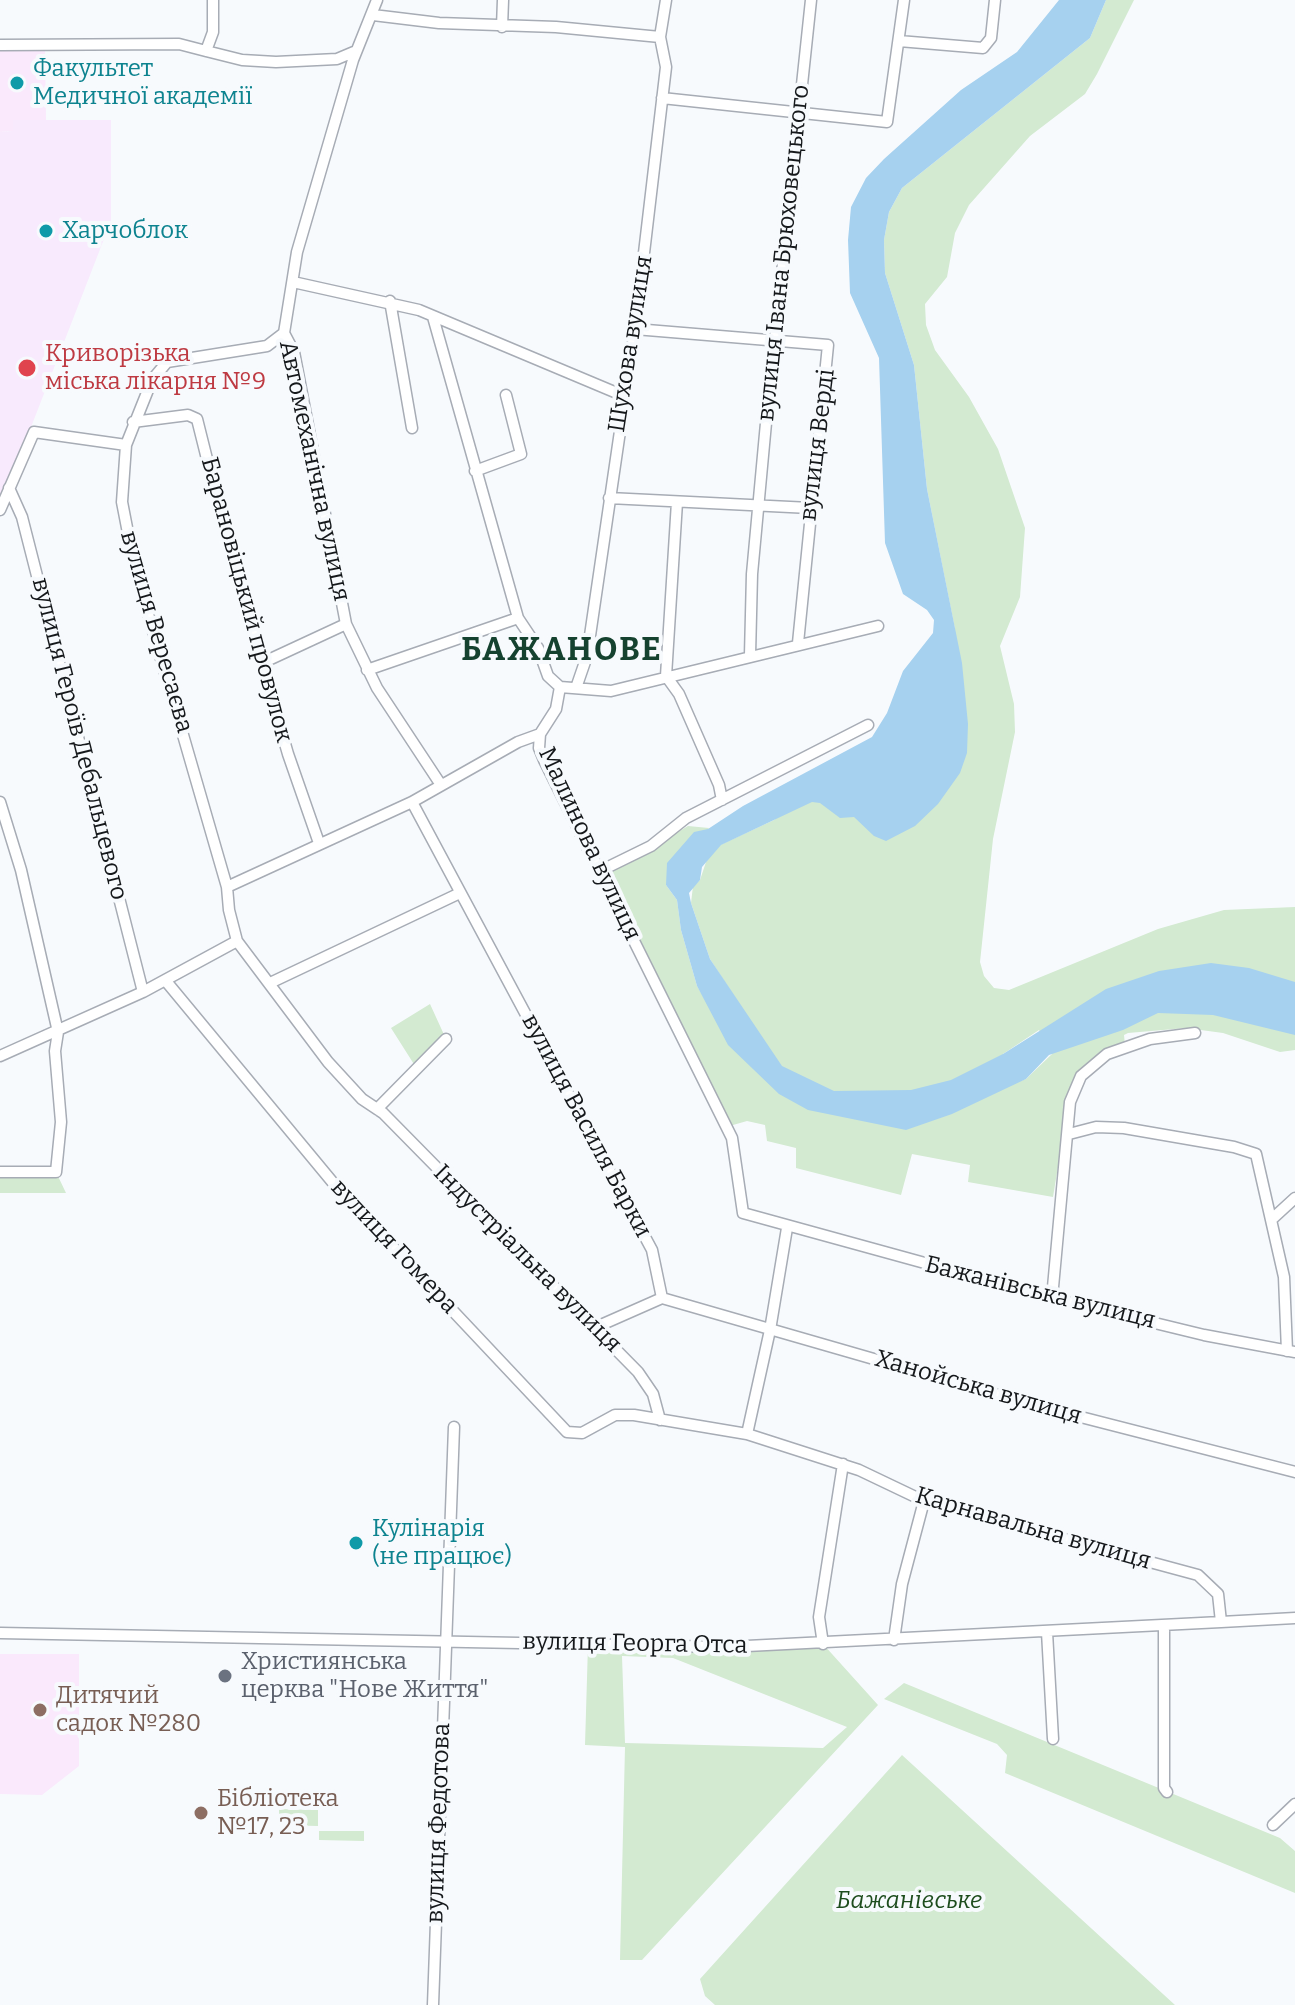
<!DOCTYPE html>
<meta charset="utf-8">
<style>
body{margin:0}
canvas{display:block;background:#f7fafd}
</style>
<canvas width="1295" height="2005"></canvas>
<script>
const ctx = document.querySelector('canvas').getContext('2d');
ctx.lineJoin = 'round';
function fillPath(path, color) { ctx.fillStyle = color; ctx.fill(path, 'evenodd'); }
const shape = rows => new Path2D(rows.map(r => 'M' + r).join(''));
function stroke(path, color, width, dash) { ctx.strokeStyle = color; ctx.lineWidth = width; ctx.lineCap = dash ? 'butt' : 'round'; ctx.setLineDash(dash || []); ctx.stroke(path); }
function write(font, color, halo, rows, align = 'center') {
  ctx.font = font + ' Bitter,serif'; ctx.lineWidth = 8; ctx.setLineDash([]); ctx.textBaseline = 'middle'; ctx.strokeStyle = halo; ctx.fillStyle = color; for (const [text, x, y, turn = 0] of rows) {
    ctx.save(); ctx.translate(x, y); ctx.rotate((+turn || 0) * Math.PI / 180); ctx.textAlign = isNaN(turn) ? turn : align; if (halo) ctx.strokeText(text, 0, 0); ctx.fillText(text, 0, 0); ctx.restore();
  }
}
const education = shape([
 [0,45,45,45,46,120,14,120,13,131,0,132],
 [0,1654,79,1654,79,1766,42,1795,0,1794]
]);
const medical = shape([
 [13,120,111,120,111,221,0,507,0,132,13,131]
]);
const green = shape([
 [1106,0,1134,0,1097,74,1085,94,1030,136,969,205,955,233,947,277,925,304,926,325,935,350,969,397,998,449,1025,528,1020,597,1000,646,1014,704,1015,732,993,839,980,962,984,976,994,988,1009,990,1158,929,1224,910,1295,907,1295,1050,1280,1052,1223,1033,1186,1028,1128,1033,1124,1035,1125,1045,1085,1065,1071,1087,1053,1197,968,1182,970,1165,912,1154,901,1195,796,1168,796,1148,767,1141,765,1125,747,1121,726,1127,608,874,688,826,709,828,666,885,677,900,681,930,697,986,712,1011,757,1032,710,959,691,903,693,886,700,880,707,859,720,845,774,820,784,812,847,788,955,629,927,489,914,365,885,273,884,240,889,212,902,188,1090,38],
 [1039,1030,1052,1054,1026,1079,1002,1088,1003,1054],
 [430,1004,446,1039,417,1069,391,1028],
 [0,1172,56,1172,66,1193,0,1193],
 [823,1644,878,1705,642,1960,620,1960,625,1747,585,1745,588,1645],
 [622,1656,673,1658,847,1727,823,1748,625,1743],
 [904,1683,1280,1838,1295,1851,1295,1893,1005,1773,1007,1755,997,1744,884,1699],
 [902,1755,1175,2005,715,2005,705,1996,700,1979],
 [279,1809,318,1810,318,1826,279,1825],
 [319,1831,364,1831,364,1841,319,1840]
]);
const water = shape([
 [1059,0,1106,0,1090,38,902,188,889,212,884,240,885,273,914,365,927,489,962,663,968,724,967,753,960,773,938,804,915,826,886,841,874,836,854,817,840,818,820,803,812,802,721,845,702,867,700,880,689,893,691,903,710,959,782,1066,834,1091,911,1090,951,1080,1003,1054,1106,989,1159,971,1211,963,1249,968,1295,982,1295,1035,1213,1015,1158,1013,1123,1030,1049,1055,1026,1079,952,1114,906,1130,808,1110,779,1094,728,1045,697,986,681,930,677,900,666,885,667,863,694,832,708,829,743,806,872,737,887,713,903,671,933,633,934,620,927,610,903,594,885,543,879,358,850,293,848,240,851,207,866,178,884,159,961,90,1017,52]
]);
const minor = shape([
 [213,0,213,32,206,51,242,60,276,62,337,59,356,51],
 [377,0,353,60,297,252,284,333,294,352,346,624,377,688,441,785],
 [373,15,439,23,556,27,660,37],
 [502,27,503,0],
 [899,41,983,48,991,38,995,0],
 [0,45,179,44,206,51],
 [662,98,887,122,904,0],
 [293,282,419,310,624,396],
 [390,301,412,428],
 [433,317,518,618],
 [635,329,828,345,798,643],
 [133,422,188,415,197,419,233,563,288,754,319,843],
 [475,471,521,454,506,395],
 [9,488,22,517,143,992],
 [609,498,810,508],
 [677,502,666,676,679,694,719,785,722,800],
 [0,510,34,432,126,445],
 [878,626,611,691,560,687,556,709,540,734,539,748,544,760,732,1138,743,1213,1052,1298,1204,1335,1295,1352],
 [750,655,752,574,766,423,811,0],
 [262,663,346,624],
 [367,670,518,618,538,648,548,676,560,687],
 [576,688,587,656,635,329,666,67,660,37,666,0],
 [540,734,518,742,412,802,227,887,229,910,237,941,328,1062,362,1099,383,1113,638,1372,653,1394,660,1420],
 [0,802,21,870,58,1032,55,1051,61,1122,56,1172,0,1172],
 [412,802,652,1250,662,1298,594,1328],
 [600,871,651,846,686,818,868,725],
 [227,887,135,569,122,502,126,445,152,380,167,362,267,346,284,333],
 [165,980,339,1190,567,1432,582,1433,615,1415,634,1415,747,1434,859,1470,924,1501,1198,1575,1218,1594,1221,1622,1295,1618],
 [270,983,460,893],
 [0,1056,143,992,237,941],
 [377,1109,446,1039],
 [1069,1134,1096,1127,1124,1128,1234,1147,1256,1154,1284,1277,1287,1351],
 [1271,1220,1295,1198],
 [662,1298,1030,1404,1295,1472],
 [1052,1298,1070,1102,1081,1076,1107,1054,1150,1039,1195,1033],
 [747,1434,770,1330,787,1228],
 [1164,1626,1164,1788,1167,1792],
 [1047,1632,1053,1739],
 [0,1633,727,1647,1221,1622],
 [894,1640,902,1584,924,1501],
 [823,1644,819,1617,843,1464],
 [1273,1825,1295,1804],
 [433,2005,454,1427]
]);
const markers = [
 [17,83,8,"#0f9aa8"],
 [46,231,8,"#0f9aa8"],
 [27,368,10,"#e0444e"],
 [356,1543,8,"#0f9aa8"],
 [225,1676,8,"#6b7280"],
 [40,1710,8,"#8d6e63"],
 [201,1813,8,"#8d6e63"]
];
const cultureNames = [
 ["Факультет",33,69],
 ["Медичної академії",33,97],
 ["Харчоблок",62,231],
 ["Кулінарія",372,1529],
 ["(не працює)",372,1557]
];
const streetNames = [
 ["вулиця Івана Брюховецького",784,253,-84],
 ["Шухова вулиця",631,344,-81],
 ["вулиця Верді",818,445,-83],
 ["Автомеханічна вулиця",314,471,78],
 ["Барановіцький провулок",246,600,75],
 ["вулиця Вересаєва",156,632,74],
 ["вулиця Героїв Дебальцевого",79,739,76],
 ["Малинова вулиця",589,844,65],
 ["вулиця Василя Барки",586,1126,62],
 ["вулиця Гомера",394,1247,47],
 ["Індустріальна вулиця",527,1259,45],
 ["Бажанівська вулиця",1040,1293,14],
 ["Ханойська вулиця",978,1388,16],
 ["Карнавальна вулиця",1033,1529,16],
 ["вулиця Георга Отса",635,1644,1],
 ["вулиця Федотова",439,1823,-88]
];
const healthNames = [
 ["Криворізька",45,354],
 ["міська лікарня №9",45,382]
];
const worshipNames = [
 ["Християнська",241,1662],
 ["церква \"Нове Життя\"",241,1690]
];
const educationNames = [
 ["Дитячий",56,1696],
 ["садок №280",56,1724],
 ["Бібліотека",217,1799],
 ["№17, 23",217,1827]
];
const parkNames = [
 ["Бажанівське",909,1901]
];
const districtNames = [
 ["БАЖАНОВЕ",562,651]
];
fillPath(education, '#fae9fc');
fillPath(medical, '#f8eafd');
fillPath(green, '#d3ead1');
fillPath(water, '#a6d1ef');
stroke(minor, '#a7acb5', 13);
stroke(minor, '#fff', 10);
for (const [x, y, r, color] of markers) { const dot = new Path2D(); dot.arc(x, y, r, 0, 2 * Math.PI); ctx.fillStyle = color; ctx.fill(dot); stroke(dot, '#f7fafd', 3); }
write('24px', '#0d838f', '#f7fafd', cultureNames, 'left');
write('24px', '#15181b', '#f7fafd', streetNames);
write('24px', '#be3a42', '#f7fafd', healthNames, 'left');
write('24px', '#5b616d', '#f7fafd', worshipNames, 'left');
write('24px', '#785e54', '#f7fafd', educationNames, 'left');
write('italic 24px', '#1e4d1e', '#f7fafd', parkNames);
ctx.letterSpacing = '2px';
write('bold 32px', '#15422f', '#f7fafd', districtNames);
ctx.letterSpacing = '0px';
</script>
